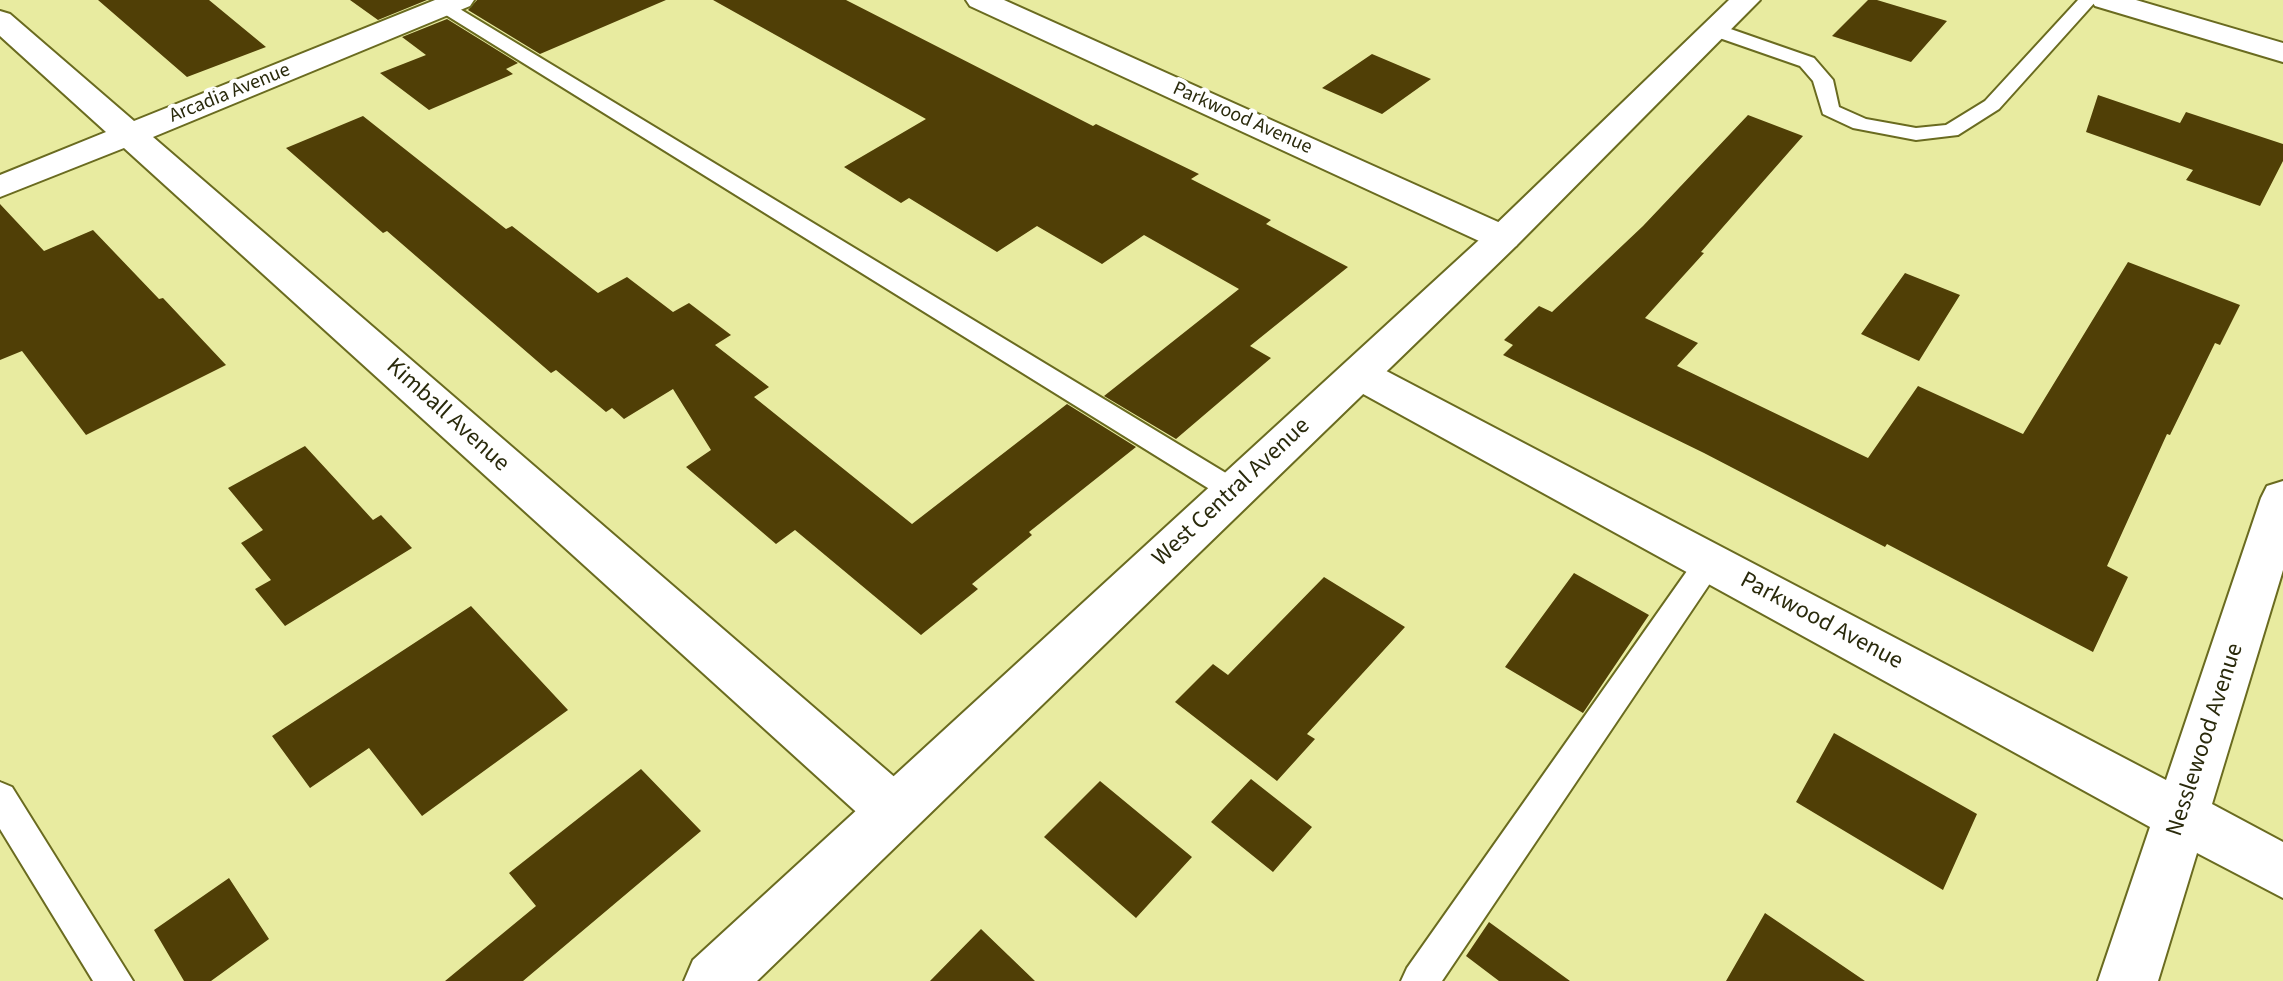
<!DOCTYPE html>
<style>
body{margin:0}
canvas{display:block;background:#e8eba0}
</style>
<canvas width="2283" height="981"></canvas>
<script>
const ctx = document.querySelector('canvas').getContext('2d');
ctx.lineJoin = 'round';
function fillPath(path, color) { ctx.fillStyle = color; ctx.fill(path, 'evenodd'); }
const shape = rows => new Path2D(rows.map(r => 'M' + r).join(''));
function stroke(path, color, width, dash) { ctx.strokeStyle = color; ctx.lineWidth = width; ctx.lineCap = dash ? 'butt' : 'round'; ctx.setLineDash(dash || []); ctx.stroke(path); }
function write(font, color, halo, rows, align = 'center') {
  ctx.font = font + ' "Source Sans 3",sans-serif'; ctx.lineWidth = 8; ctx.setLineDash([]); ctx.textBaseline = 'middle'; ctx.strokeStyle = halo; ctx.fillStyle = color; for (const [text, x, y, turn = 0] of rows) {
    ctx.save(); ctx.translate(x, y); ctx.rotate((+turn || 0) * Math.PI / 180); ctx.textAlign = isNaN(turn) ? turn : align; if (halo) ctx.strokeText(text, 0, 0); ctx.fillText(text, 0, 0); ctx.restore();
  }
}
const building = shape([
 [98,0,209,0,266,47,187,77],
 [350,0,427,0,378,20],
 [477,0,666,0,540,54,468,10],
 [713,0,846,0,1093,126,1096,124,1199,174,1191,179,1271,220,1266,224,1348,267,1250,346,1271,358,1176,439,1104,396,1239,289,1144,235,1102,264,1037,226,997,252,909,198,901,203,844,167,926,119],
 [1868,0,1877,0,1947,21,1911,62,1832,36],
 [447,19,518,63,506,69,513,74,429,110,380,73,426,55,402,37],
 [1372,54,1431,79,1382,114,1322,88],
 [2098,95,2180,123,2186,112,2283,144,2283,161,2260,206,2186,180,2193,170,2086,132],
 [1748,115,1803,136,1701,252,1704,253,1645,318,1698,343,1677,366,1868,458,1918,386,2023,434,2128,262,2240,305,2220,345,2215,343,2170,435,2167,434,2107,566,2128,577,2093,652,1887,544,1885,547,1704,453,1503,355,1513,345,1504,340,1539,306,1552,312,1643,226],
 [363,116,506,229,512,226,598,293,627,277,673,312,689,303,731,335,715,345,769,387,754,397,912,524,1067,404,1136,447,1029,532,1032,535,972,584,978,589,921,635,795,530,776,544,686,467,711,450,673,389,624,419,612,408,606,412,556,370,551,373,387,231,383,233,286,148],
 [0,204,44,251,93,230,159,299,163,298,226,365,86,435,22,351,0,360],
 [1905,273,1960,295,1919,361,1861,334],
 [305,446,373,520,381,515,412,548,285,626,255,589,271,580,241,543,263,530,228,488],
 [1574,573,1649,615,1583,713,1505,667],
 [1324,577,1405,627,1307,734,1315,739,1277,781,1175,702,1213,664,1228,675],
 [471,606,568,710,422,816,369,748,310,788,272,736],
 [1834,733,1977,814,1943,890,1796,802],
 [641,769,701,831,523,981,445,981,536,906,509,873],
 [1251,779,1312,827,1273,872,1211,822],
 [1100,781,1192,857,1136,918,1044,837],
 [229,878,269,939,211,981,184,981,154,930],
 [1765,913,1865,981,1726,981],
 [1489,922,1570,981,1499,981,1466,956],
 [981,929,1035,981,930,981]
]);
const service = shape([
 [445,0,1244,484,1248,491,1244,498,1234,502,1224,498,438,10,436,6,445,0],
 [2078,0,2097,0,1999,109,1958,135,1916,140,1853,128,1823,114,1813,81,1800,66,1708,34,1706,30,1708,26,1722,26,1814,58,1833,80,1839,107,1866,119,1916,128,1946,125,1985,101,2078,0],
 [1709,550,1719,554,1724,562,1719,570,1442,981,1401,981,1407,968,1699,554,1709,550],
 [0,782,12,787,133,981,93,981,0,829,0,782]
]);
const minor = shape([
 [435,0,474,0,470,6,153,137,913,793,921,811,913,829,894,836,875,829,124,148,0,197,0,175,106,132,0,36,0,11,10,14,134,121,435,0],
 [966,0,1004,0,1516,230,1521,238,1516,246,1503,249,1490,246,970,6,966,0],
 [1359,360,1373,364,2166,780,2261,498,2267,486,2283,481,2283,570,2212,804,2283,842,2283,898,2197,853,2158,981,2098,981,2150,827,1345,384,1339,374,1345,364,1359,360]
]);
const secondary = shape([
 [1729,0,1760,0,1516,246,757,981,684,981,693,960,1490,230,1729,0],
 [2091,0,2136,0,2283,43,2283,62,2095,6,2091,0]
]);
const farStreetnames = [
 ["Arcadia Avenue",230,94,-22],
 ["Parkwood Avenue",1242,119,24]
];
const streetNames = [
 ["Kimball Avenue",447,416,42],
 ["West Central Avenue",1232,493,-43],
 ["Parkwood Avenue",1821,622,28],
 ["Nesslewood Avenue",2206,740,-72]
];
fillPath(building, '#503f06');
stroke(service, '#6a6b20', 4);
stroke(minor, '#6a6b20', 4);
stroke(secondary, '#6a6b20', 4);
fillPath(service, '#fff');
fillPath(minor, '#fff');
fillPath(secondary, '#fff');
write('20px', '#2a2a0c', '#fff', farStreetnames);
write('24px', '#2a2a0c', '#fff', streetNames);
</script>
